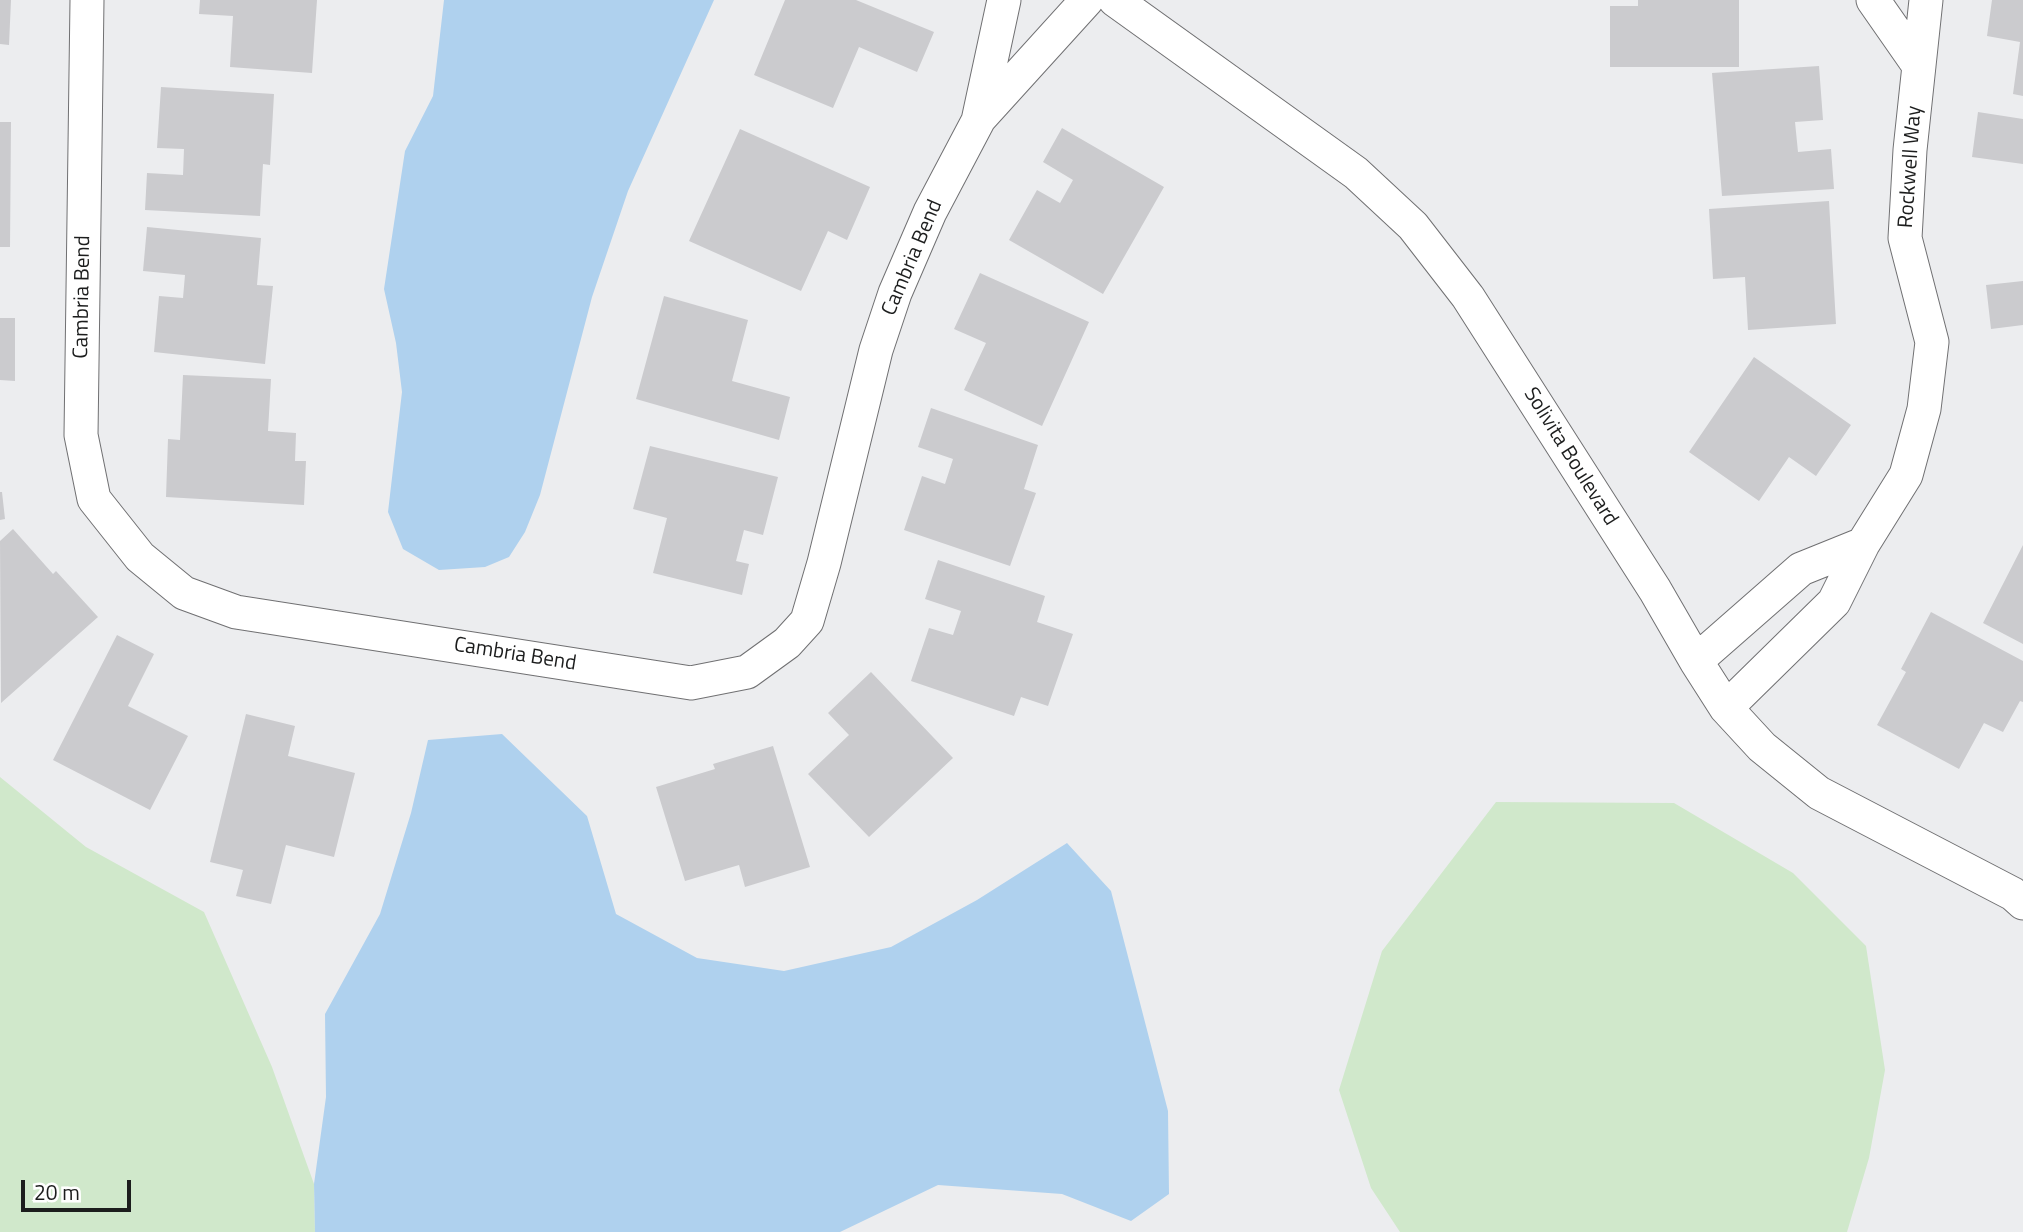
<!DOCTYPE html>
<style>
body{margin:0}
#map{position:relative;width:2023px;height:1232px;overflow:hidden;background:#ecedef;font-family:"Titillium Web",sans-serif}
canvas{display:block}
.scale{position:absolute;left:21px;top:1180px;width:110px;height:32px;box-sizing:border-box;border:4px solid #1c1d1d;border-top:0;padding-left:9px;font-size:21px;line-height:24px;white-space:nowrap;color:#1c1d1d;-webkit-text-stroke:5px #fff;paint-order:stroke}
</style>
<div id="map">
<canvas width="2023" height="1232"></canvas>
<div class="scale">20 m</div>
</div>
<script>
const ctx = document.querySelector('canvas').getContext('2d');
ctx.lineJoin = 'round';
function fillPath(path, color) { ctx.fillStyle = color; ctx.fill(path, 'evenodd'); }
const shape = rows => new Path2D(rows.map(r => 'M' + r).join(''));
function stroke(path, color, width, dash) { ctx.strokeStyle = color; ctx.lineWidth = width; ctx.lineCap = dash ? 'butt' : 'round'; ctx.setLineDash(dash || []); ctx.stroke(path); }
function write(font, color, halo, rows, align = 'center') {
  ctx.font = font + ' "Titillium Web",sans-serif'; ctx.lineWidth = 7; ctx.setLineDash([]); ctx.textBaseline = 'middle'; ctx.strokeStyle = halo; ctx.fillStyle = color; for (const [text, x, y, turn = 0] of rows) {
    ctx.save(); ctx.translate(x, y); ctx.rotate((+turn || 0) * Math.PI / 180); ctx.textAlign = isNaN(turn) ? turn : align; if (halo) ctx.strokeText(text, 0, 0); ctx.fillText(text, 0, 0); ctx.restore();
  }
}
const green = shape([
 [0,777,86,847,204,912,272,1067,314,1184,315,1232,0,1232],
 [1496,802,1674,803,1793,873,1866,946,1885,1070,1869,1158,1847,1232,1400,1232,1371,1188,1339,1090,1382,951]
]);
const water = shape([
 [444,0,714,0,628,191,592,297,540,495,525,532,509,557,485,567,439,570,403,549,388,512,402,392,396,343,384,289,405,151,433,96],
 [502,734,587,816,616,914,697,958,784,971,891,947,977,900,1067,843,1111,891,1168,1111,1169,1194,1131,1221,1062,1194,938,1185,840,1232,315,1232,314,1184,326,1097,325,1014,380,914,411,813,428,740]
]);
const building = shape([
 [0,0,11,0,9,45,0,44],
 [200,0,317,0,312,73,230,67,233,16,199,14],
 [785,0,856,0,934,32,917,72,859,47,833,108,754,75],
 [1638,0,1739,0,1739,67,1610,67,1610,6,1638,6],
 [1992,0,2023,0,2023,96,2013,94,2020,42,1987,36],
 [1819,66,1823,120,1795,122,1798,152,1831,149,1834,189,1722,196,1712,73],
 [161,87,274,94,270,165,263,164,260,216,145,210,147,173,183,175,184,149,157,148],
 [1978,112,2023,119,2023,164,1972,157],
 [0,122,11,122,10,247,0,247],
 [1062,128,1164,187,1103,294,1009,240,1037,190,1060,203,1073,180,1043,162],
 [740,129,870,187,847,240,828,231,801,291,689,241],
 [1829,201,1836,324,1748,330,1745,277,1713,279,1709,209],
 [147,227,261,238,257,285,273,286,265,364,154,352,159,296,183,298,185,275,143,271],
 [980,273,1089,322,1042,426,964,390,986,343,954,329],
 [2023,281,2023,325,1991,329,1986,285],
 [664,296,748,320,732,381,790,397,779,440,636,399],
 [0,318,15,318,15,381,0,380],
 [1754,357,1851,425,1816,476,1789,457,1759,501,1689,452],
 [183,375,271,379,268,431,296,433,295,461,306,461,304,505,166,497,168,439,180,440],
 [931,408,1038,445,1024,489,1036,493,1010,566,904,530,922,476,945,484,953,459,918,447],
 [650,446,778,477,763,535,744,530,736,561,749,564,742,595,653,573,667,518,633,509],
 [0,492,2,492,5,519,0,520],
 [13,529,53,574,56,571,98,617,1,703,0,541],
 [2023,545,2023,644,1983,623],
 [938,560,1045,596,1037,622,1073,634,1048,706,1021,697,1014,716,911,681,929,628,953,635,961,611,925,599],
 [1931,612,2023,661,2023,702,2020,701,2003,732,1984,723,1959,769,1877,725,1906,672,1901,669],
 [117,635,154,654,128,706,188,736,150,810,53,760],
 [871,672,953,758,869,837,808,774,849,735,828,713],
 [246,714,295,726,288,756,355,773,334,857,286,845,271,904,236,896,243,870,210,862],
 [773,746,810,867,745,887,739,865,685,881,656,787,715,769,713,764]
]);
const minor = shape([
 [87,0,81,435,94,499,140,557,184,593,236,612,691,683,747,672,787,643,807,621,824,563,876,350,895,293,930,212,978,121,1004,0],
 [1115,0,1356,173,1413,226,1468,297,1655,590,1696,661,1726,708,1762,747,1819,793,2013,894,2023,903],
 [1873,0,1919,66],
 [979,119,1087,0],
 [1696,661,1801,569,1863,544],
 [1726,708,1834,602,1863,544,1906,475,1924,409,1932,342,1905,238,1910,150,1926,0]
]);
const streetNames = [
 ["Rockwell Way",1911,167,-86],
 ["Cambria Bend",913,258,-67],
 ["Cambria Bend",83,297,-89],
 ["Solivita Boulevard",1570,457,58],
 ["Cambria Bend",515,655,9]
];
fillPath(green, '#d0e8cb');
fillPath(water, '#afd1ee');
fillPath(building, '#cbcbce');
stroke(minor, '#707072', 35);
stroke(minor, '#fff', 33);
write('21px', '#1c1d1d', '#fff', streetNames);
</script>
